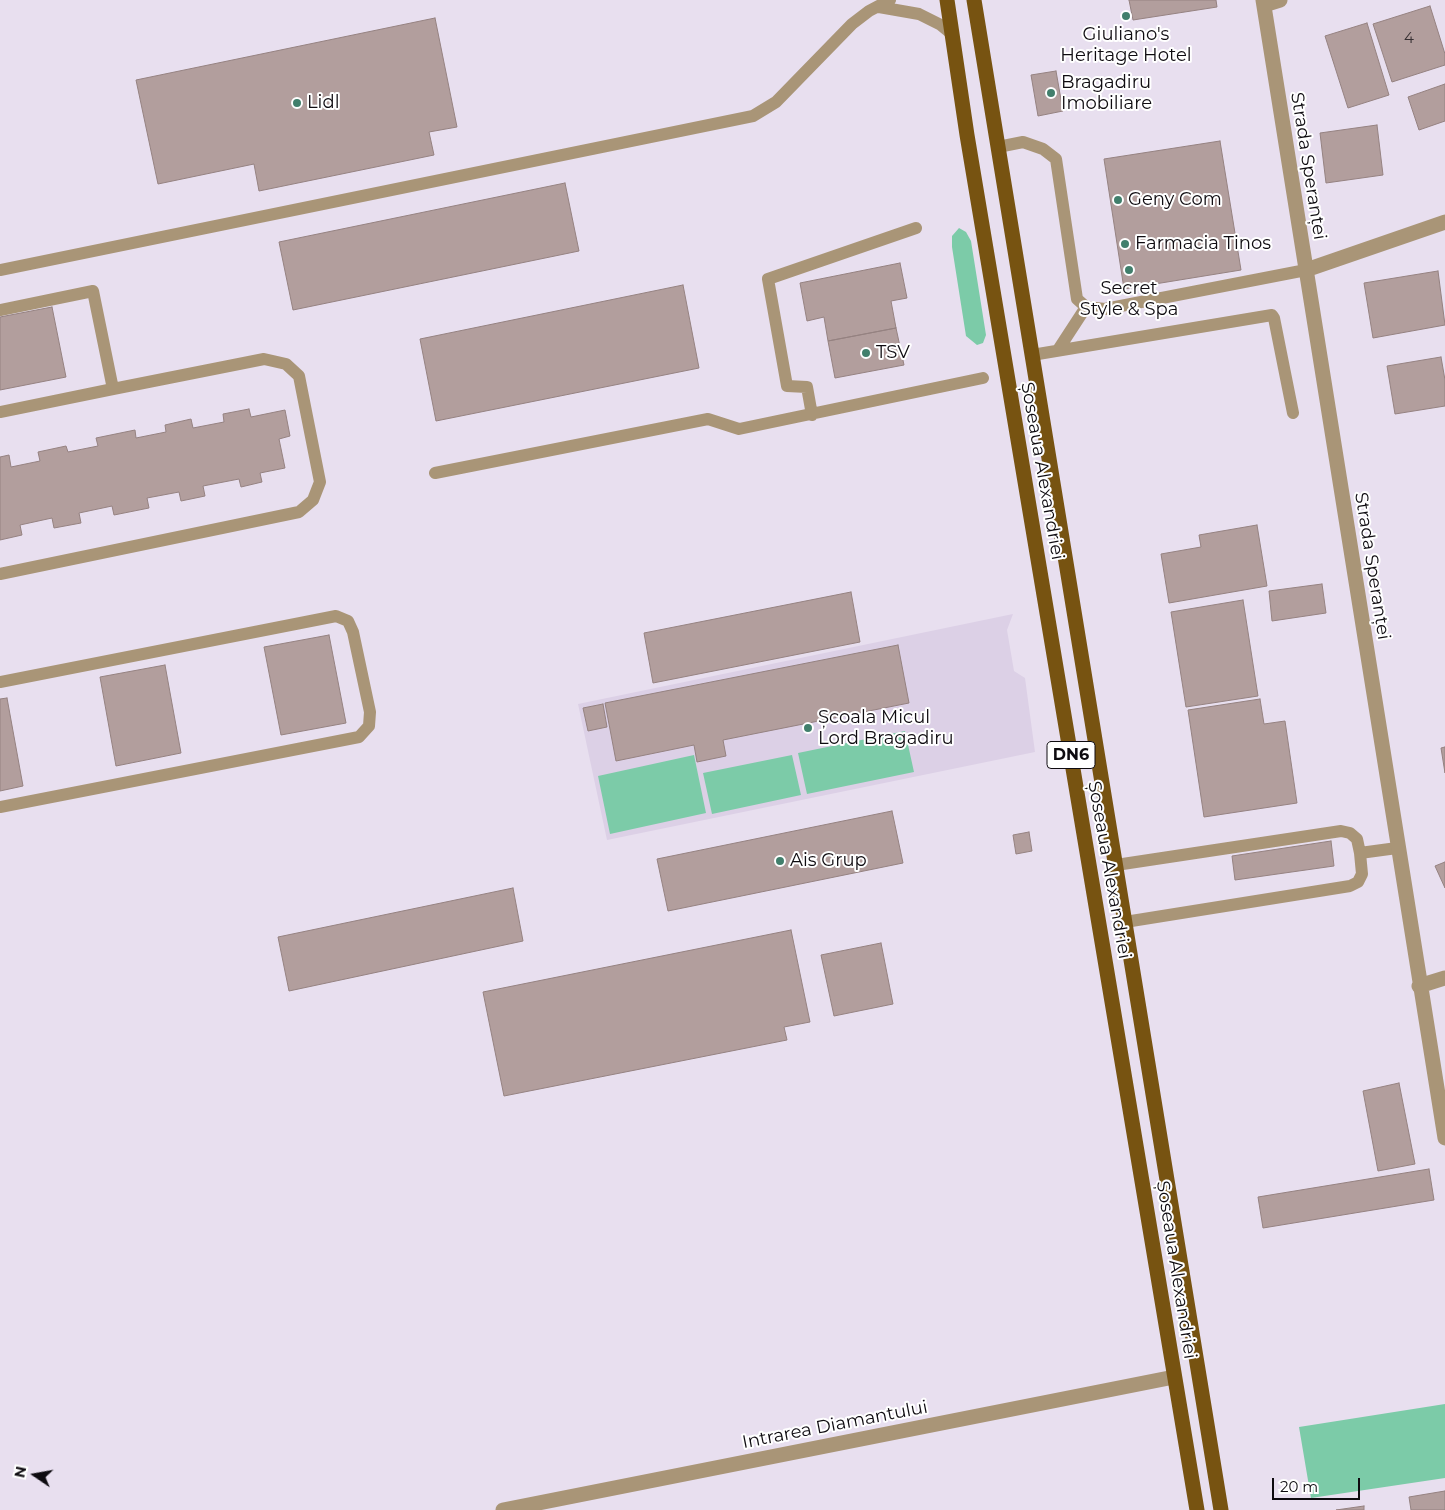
<!DOCTYPE html>
<meta charset="utf-8">
<style>
body{margin:0}
#map{position:relative;width:1445px;height:1510px;overflow:hidden;background:#e8dfef;font-family:Montserrat,sans-serif}
canvas{display:block}
.north{position:absolute;left:10px;top:1450px;width:50px;height:50px;-webkit-text-stroke:4px #fff;paint-order:stroke;rotate:282deg;font-size:14px;font-weight:700;line-height:20px;text-align:center;color:#0e0b10}
.north::after{content:'';display:block;margin:auto;width:18px;height:22px;background:#0e0b10;clip-path:polygon(50% 0,100% 100%,50% 72%,0 100%)}
.scale{position:absolute;left:1272px;top:1478px;width:88px;height:22px;box-sizing:border-box;border:2px solid #0e0b10;border-top:0;padding-left:6px;font-size:15px;line-height:18px;white-space:nowrap;color:#0e0b10;-webkit-text-stroke:4px #fff;paint-order:stroke}
</style>
<div id="map">
<canvas width="1445" height="1510"></canvas>
<div class="north">N</div>
<div class="scale">20 m</div>
</div>
<script>
const ctx = document.querySelector('canvas').getContext('2d');
ctx.lineJoin = 'round';
function fillPath(path, color) { ctx.fillStyle = color; ctx.fill(path, 'evenodd'); }
const shape = rows => new Path2D(rows.map(r => 'M' + r).join(''));
function stroke(path, color, width, dash) { ctx.strokeStyle = color; ctx.lineWidth = width; ctx.lineCap = dash ? 'butt' : 'round'; ctx.setLineDash(dash || []); ctx.stroke(path); }
function write(font, color, halo, rows, align = 'center') {
  ctx.font = font + ' Montserrat,sans-serif'; ctx.lineWidth = 4; ctx.setLineDash([]); ctx.textBaseline = 'middle'; ctx.strokeStyle = halo; ctx.fillStyle = color; for (const [text, x, y, turn = 0] of rows) {
    ctx.save(); ctx.translate(x, y); ctx.rotate((+turn || 0) * Math.PI / 180); ctx.textAlign = isNaN(turn) ? turn : align; if (halo) ctx.strokeText(text, 0, 0); ctx.fillText(text, 0, 0); ctx.restore();
  }
}
const built = shape([
 [1013,614,1007,630,1014,671,1025,678,1035,752,607,840,578,704]
]);
const green = shape([
 [959,228,966,232,971,241,986,335,983,343,977,345,966,336,952,247,952,236],
 [905,731,914,772,807,794,798,753],
 [694,755,706,813,610,834,598,776],
 [792,755,801,795,712,814,703,773],
 [1445,1404,1445,1478,1311,1498,1299,1427]
]);
const building = shape([
 [1129,0,1216,0,1217,7,1133,20,1129,0],
 [1430,6,1445,54,1445,65,1392,82,1373,24,1430,6],
 [435,18,457,127,429,132,434,155,259,191,254,164,158,184,136,80,435,18],
 [1367,23,1389,95,1348,108,1325,36,1367,23],
 [1056,71,1063,111,1038,116,1031,75,1056,71],
 [1445,84,1445,121,1419,130,1408,97,1445,84],
 [1377,125,1383,175,1326,183,1320,133,1377,125],
 [1220,141,1241,270,1124,289,1104,159,1220,141],
 [565,183,579,251,293,310,279,242,565,183],
 [900,263,907,298,891,301,896,328,828,341,824,317,807,321,800,283,900,263],
 [1438,271,1445,325,1373,338,1364,283,1438,271],
 [683,285,699,368,436,421,420,339,683,285],
 [52,307,66,377,0,390,0,317,52,307],
 [896,328,904,365,835,378,828,341,896,328],
 [1441,357,1445,380,1445,406,1395,414,1387,366,1441,357],
 [249,409,251,417,285,410,290,436,279,439,285,468,260,473,262,482,241,487,239,479,203,486,205,496,181,501,179,492,147,498,149,508,114,515,112,506,79,513,81,523,54,528,52,518,20,525,22,535,0,540,0,457,9,455,11,467,40,461,38,452,66,446,68,452,98,446,96,438,135,430,136,438,166,432,165,425,191,419,193,428,224,422,223,414,249,409],
 [1257,525,1267,586,1169,603,1161,554,1201,547,1199,535,1257,525],
 [1322,584,1326,613,1272,621,1269,591,1322,584],
 [851,592,860,642,653,683,644,633,851,592],
 [1243,600,1258,696,1186,707,1171,612,1243,600],
 [329,635,346,723,281,735,264,647,329,635],
 [898,645,909,703,723,740,726,756,697,762,694,745,616,761,605,703,898,645],
 [165,665,181,753,116,766,100,677,165,665],
 [7,698,23,786,0,791,0,699,7,698],
 [1260,699,1264,724,1285,721,1297,803,1204,817,1188,710,1260,699],
 [603,704,607,727,588,731,583,708,603,704],
 [1445,747,1445,773,1441,748,1445,747],
 [892,811,903,863,668,911,657,859,892,811],
 [1029,832,1032,851,1016,854,1013,835,1029,832],
 [1331,841,1334,866,1235,880,1232,856,1331,841],
 [1445,862,1445,888,1435,866,1445,862],
 [513,888,523,941,289,991,278,937,513,888],
 [791,930,810,1022,784,1027,787,1040,504,1096,483,992,791,930],
 [881,943,893,1004,834,1016,821,955,881,943],
 [1399,1083,1415,1164,1378,1171,1363,1091,1399,1083],
 [1429,1169,1434,1200,1263,1228,1258,1197,1429,1169],
 [1445,1491,1445,1510,1411,1510,1409,1497,1445,1491],
 [1364,1506,1364,1510,1336,1510,1364,1506]
]);
const lane = shape([
 [879,7,919,14,941,25,952,34],
 [998,147,1023,142,1043,149,1056,159,1077,299,1086,307,1105,309,1306,270],
 [0,270,753,116,776,102,852,24,869,11,890,0],
 [0,310,93,291,113,389,0,412],
 [1058,350,1086,307],
 [1032,355,1272,315,1274,318,1293,413],
 [812,415,807,387,787,386,768,279,916,228],
 [435,473,708,419,739,429,983,378],
 [0,574,299,512,313,500,320,482,299,376,286,364,264,359,113,389],
 [0,682,336,616,348,621,353,632,370,712,369,726,359,737,0,807],
 [1360,853,1397,848],
 [1116,865,1341,831,1350,833,1357,839,1360,853,1362,874,1358,882,1350,886,1125,922]
]);
const street = shape([
 [1263,0,1445,1138],
 [1264,5,1280,0],
 [1306,270,1445,222],
 [1419,986,1445,978],
 [503,1510,1174,1377]
]);
const primary = shape([
 [947,0,967,135,1197,1510],
 [974,0,1221,1510]
]);
const markers = [
 [1126,16,5,"#417f6c"],
 [1051,93,5,"#417f6c"],
 [297,103,5,"#417f6c"],
 [1118,200,5,"#417f6c"],
 [1125,244,5,"#417f6c"],
 [1129,270,5,"#417f6c"],
 [866,353,5,"#417f6c"],
 [808,728,5,"#417f6c"],
 [780,861,5,"#417f6c"]
];
const numberNames = [
 ["4",1409,39]
];
const shields = [
 [1071,755,48]
];
const shieldNames = [
 ["DN6",1071,755]
];
const poiNames = [
 ["Giuliano's",1126,35,"center"],
 ["Heritage Hotel",1126,56,"center"],
 ["Bragadiru",1061,83],
 ["Imobiliare",1061,104],
 ["Lidl",307,103],
 ["Geny Com",1128,200],
 ["Farmacia Tinos",1135,244],
 ["Secret",1129,289,"center"],
 ["Style & Spa",1129,310,"center"],
 ["TSV",876,353],
 ["Școala Micul",818,718],
 ["Lord Bragadiru",818,739],
 ["Ais Grup",790,861]
];
const streetNames = [
 ["Strada Speranței",1308,166,81],
 ["Șoseaua Alexandriei",1042,471,80],
 ["Strada Speranței",1372,566,81],
 ["Șoseaua Alexandriei",1109,870,80],
 ["Șoseaua Alexandriei",1176,1270,81],
 ["Intrarea Diamantului",835,1425,-11]
];
fillPath(built, '#dcd0e6');
fillPath(green, '#7ccba8');
fillPath(building, '#b29e9d');
stroke(building, '#958281', 1);
stroke(lane, '#a99577', 12);
stroke(street, '#a99577', 15);
stroke(primary, '#775311', 15);
for (const [x, y, r, color] of markers) { const dot = new Path2D(); dot.arc(x, y, r, 0, 2 * Math.PI); ctx.fillStyle = color; ctx.fill(dot); stroke(dot, '#fff', 2); }
write('15px', '#373033', null, numberNames);
for (const [x, y, w] of shields) { const box = new Path2D(); box.roundRect(x - w / 2, y - 13.5, w, 27, 4); ctx.fillStyle = '#fff'; ctx.fill(box); stroke(box, '#0e0b10', 1); }
write('bold 16px', '#0e0b10', null, shieldNames);
write('18px', '#0e0b10', '#fff', poiNames, 'left');
write('18px', '#0e0b10', '#fff', streetNames);
</script>
